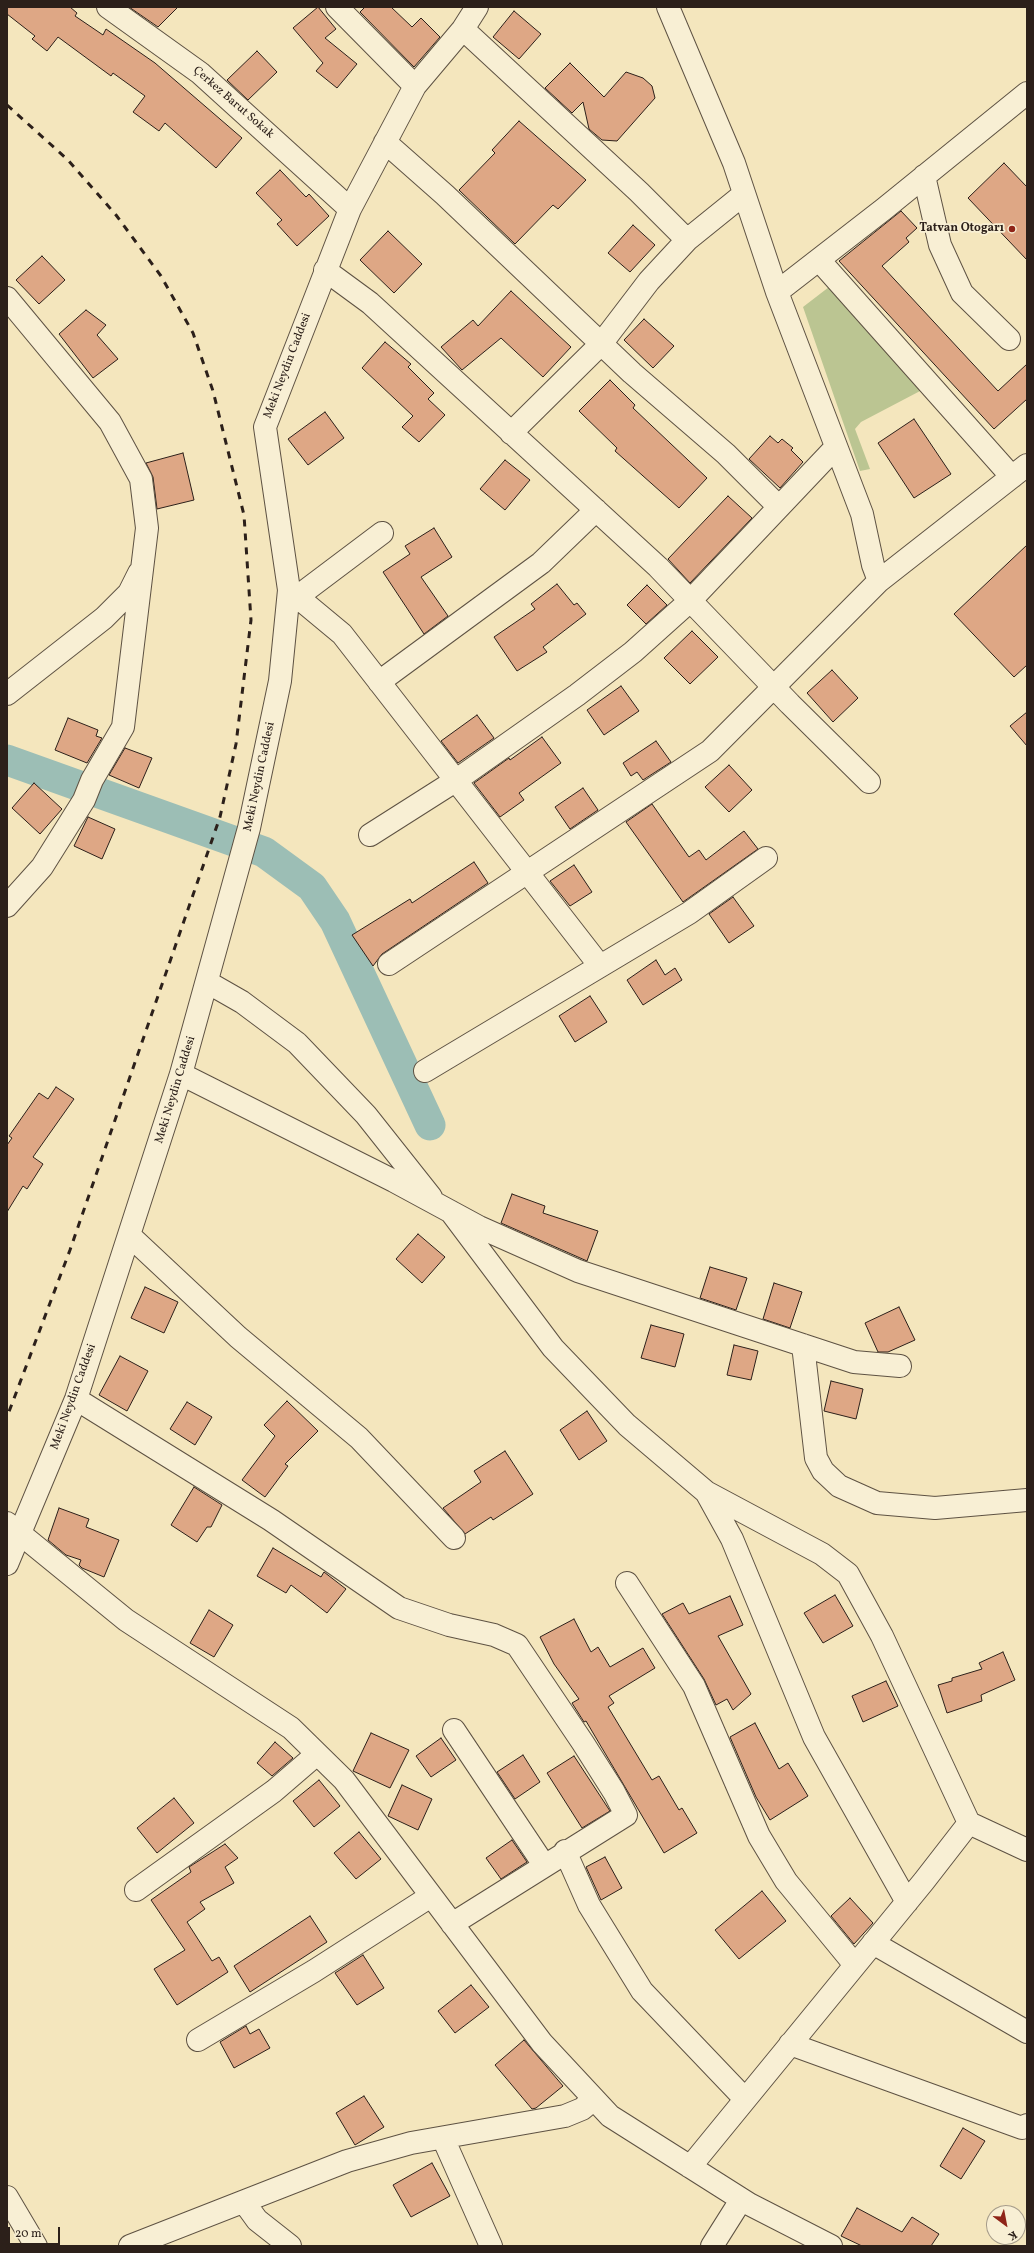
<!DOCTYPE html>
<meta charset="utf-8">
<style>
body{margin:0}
#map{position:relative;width:1034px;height:2253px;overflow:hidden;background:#f4e6bd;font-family:Vollkorn,serif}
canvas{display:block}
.frame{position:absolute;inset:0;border:8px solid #2c201a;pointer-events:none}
.north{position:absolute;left:986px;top:2205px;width:40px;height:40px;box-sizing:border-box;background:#f8efd4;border:1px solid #a69c8a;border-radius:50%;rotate:148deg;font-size:11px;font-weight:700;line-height:16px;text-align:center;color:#2c201a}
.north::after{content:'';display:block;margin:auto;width:14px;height:18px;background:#8f2418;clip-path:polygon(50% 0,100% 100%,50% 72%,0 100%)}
.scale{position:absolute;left:8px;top:2227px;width:52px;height:18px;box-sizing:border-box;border:2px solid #2c201a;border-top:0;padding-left:5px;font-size:12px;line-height:14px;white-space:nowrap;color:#2c201a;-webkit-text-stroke:3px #f8efd4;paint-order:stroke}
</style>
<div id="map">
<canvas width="1034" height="2253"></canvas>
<div class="frame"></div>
<div class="north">K</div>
<div class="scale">20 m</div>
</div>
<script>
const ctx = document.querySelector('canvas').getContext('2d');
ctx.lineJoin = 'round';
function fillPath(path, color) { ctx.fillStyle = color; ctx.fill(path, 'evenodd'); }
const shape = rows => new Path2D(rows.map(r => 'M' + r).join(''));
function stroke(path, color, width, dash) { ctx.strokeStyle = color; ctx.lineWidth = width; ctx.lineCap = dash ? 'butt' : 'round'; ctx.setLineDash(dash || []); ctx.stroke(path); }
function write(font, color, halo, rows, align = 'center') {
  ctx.font = font + ' Vollkorn,serif'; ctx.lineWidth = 3.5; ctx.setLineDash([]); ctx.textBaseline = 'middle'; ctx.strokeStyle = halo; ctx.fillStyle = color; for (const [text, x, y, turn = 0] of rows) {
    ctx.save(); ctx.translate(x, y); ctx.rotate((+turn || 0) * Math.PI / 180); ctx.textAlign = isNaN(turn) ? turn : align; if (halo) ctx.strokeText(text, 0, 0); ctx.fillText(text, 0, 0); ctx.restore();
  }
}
const green = shape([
 [829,287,922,390,861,422,855,429,870,469,860,471,803,307]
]);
const river = shape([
 [7,760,264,852,312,887,335,921,430,1125]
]);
const building = shape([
 [7,7,70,7,77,13,75,16,103,35,106,29,155,63,242,138,216,168,165,123,159,131,133,112,145,96,113,73,111,76,58,37,47,51,32,39,35,36,7,14,7,7],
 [129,7,178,7,158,27,129,7],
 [318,7,336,29,325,38,357,64,337,88,316,71,323,63,293,28,318,7],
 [365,7,391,7,412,27,421,18,440,37,414,67,360,12,365,7],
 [514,11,541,34,519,59,493,37,514,11],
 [257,51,277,72,248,100,227,80,257,51],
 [570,63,604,97,626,72,643,78,652,86,655,98,617,141,602,140,589,129,583,102,572,113,545,88,570,63],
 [519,121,586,180,558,209,553,205,515,244,459,190,495,153,492,150,519,121],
 [1004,163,1027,187,1027,260,968,198,1004,163],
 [280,170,306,197,309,194,329,216,297,246,277,224,282,220,256,193,280,170],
 [901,211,917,228,906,238,909,242,882,266,998,391,1027,364,1027,399,994,429,839,261,901,211],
 [633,225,655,245,630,272,608,253,633,225],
 [388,231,422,264,394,293,360,260,388,231],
 [42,256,65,280,39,304,16,280,42,256],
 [511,291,571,347,543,377,501,338,462,370,441,347,473,320,478,326,511,291],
 [86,310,106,325,97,335,118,359,93,378,59,334,86,310],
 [644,319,674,346,653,368,624,340,644,319],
 [385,342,411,364,408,367,434,393,428,399,445,415,419,442,402,427,413,416,362,368,385,342],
 [610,380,635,405,633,408,707,478,679,508,615,451,617,448,579,411,610,380],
 [325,412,344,438,308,465,288,439,325,412],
 [914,419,951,474,914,498,878,443,914,419],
 [770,436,778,443,782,439,793,448,791,450,803,462,780,488,749,459,770,436],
 [183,453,194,500,157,509,153,477,146,463,183,453],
 [505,460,530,480,505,510,480,489,505,460],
 [728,496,752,518,690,583,668,559,728,496],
 [434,528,452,557,421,577,448,616,424,634,383,572,410,554,405,546,434,528],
 [1027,545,1027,665,1014,677,954,614,1027,545],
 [557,584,574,605,577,603,586,614,543,647,547,652,517,671,494,637,535,609,531,604,557,584],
 [647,585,667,605,646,624,627,605,647,585],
 [692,631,718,657,690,684,664,658,692,631],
 [832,670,858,698,833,722,807,693,832,670],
 [621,686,639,711,604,735,587,710,621,686],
 [1027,712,1027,746,1010,726,1027,712],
 [477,715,494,738,458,763,441,741,477,715],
 [68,718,98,730,96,736,102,738,87,763,55,750,68,718],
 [542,737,561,763,519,793,524,800,500,817,474,783,509,758,510,760,542,737],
 [656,741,671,762,643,780,637,772,631,776,623,763,656,741],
 [125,748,152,758,139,788,109,775,125,748],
 [729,765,752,790,729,812,705,787,729,765],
 [34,783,62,809,40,834,12,808,34,783],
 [583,788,598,810,570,829,555,807,583,788],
 [652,804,689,857,699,850,706,860,744,831,758,849,683,902,626,822,652,804],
 [88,817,115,829,102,859,74,846,88,817],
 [474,862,488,883,382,954,373,966,352,935,410,899,412,903,474,862],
 [574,865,592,892,570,906,550,881,574,865],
 [733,897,754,926,729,943,709,914,733,897],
 [656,960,665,975,675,968,682,980,643,1005,627,980,656,960],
 [590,996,607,1022,575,1042,559,1016,590,996],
 [56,1087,74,1099,33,1157,43,1164,27,1189,23,1186,7,1212,7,1145,12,1138,9,1136,39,1093,48,1099,56,1087],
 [512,1194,545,1206,543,1213,598,1231,587,1261,501,1223,512,1194],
 [418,1234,445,1257,422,1283,396,1259,418,1234],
 [710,1267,747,1278,736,1310,700,1298,710,1267],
 [774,1283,802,1292,790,1328,763,1319,774,1283],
 [145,1287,178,1302,164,1333,131,1318,145,1287],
 [899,1307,915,1340,888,1352,878,1352,865,1323,899,1307],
 [651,1325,684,1334,675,1367,641,1358,651,1325],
 [734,1345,758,1351,751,1380,727,1375,734,1345],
 [120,1356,148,1371,127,1411,99,1395,120,1356],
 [831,1381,863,1389,856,1419,824,1411,831,1381],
 [287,1401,318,1431,285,1464,288,1466,265,1497,242,1480,275,1436,264,1425,287,1401],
 [187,1402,212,1417,195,1445,170,1429,187,1402],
 [587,1411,607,1441,579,1460,560,1430,587,1411],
 [505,1451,533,1494,493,1520,491,1517,465,1534,443,1508,481,1482,474,1471,505,1451],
 [194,1487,222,1505,211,1527,207,1527,197,1542,171,1525,194,1487],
 [59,1508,89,1519,86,1527,119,1540,104,1577,82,1568,79,1565,81,1560,66,1555,48,1540,59,1508],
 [273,1548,321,1577,324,1572,346,1589,327,1613,291,1585,286,1593,257,1576,273,1548],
 [835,1595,853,1626,823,1643,804,1613,835,1595],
 [730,1596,743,1625,718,1636,751,1694,733,1710,727,1699,716,1705,704,1679,662,1614,683,1603,689,1614,730,1596],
 [209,1610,233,1625,214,1657,190,1643,209,1610],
 [574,1619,591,1652,598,1647,610,1667,643,1648,655,1668,609,1696,614,1703,608,1707,652,1780,659,1776,679,1810,682,1808,697,1833,664,1853,586,1721,584,1722,572,1703,579,1699,554,1664,540,1637,574,1619],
 [1003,1652,1015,1680,981,1695,982,1701,947,1713,938,1685,952,1681,952,1678,982,1669,979,1663,1003,1652],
 [886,1681,898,1706,863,1722,852,1696,886,1681],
 [755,1723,779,1769,788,1763,808,1796,770,1820,756,1797,730,1737,755,1723],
 [371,1733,409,1750,390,1788,353,1771,371,1733],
 [441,1738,456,1760,431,1777,416,1756,441,1738],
 [275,1742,293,1758,272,1776,257,1763,275,1742],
 [523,1755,540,1782,515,1799,497,1772,523,1755],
 [574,1756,610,1811,582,1828,547,1773,574,1756],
 [319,1780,340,1806,314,1827,293,1801,319,1780],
 [402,1785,432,1799,418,1830,388,1816,402,1785],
 [174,1798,194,1823,157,1853,137,1828,174,1798],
 [359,1832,381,1859,356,1879,334,1853,359,1832],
 [512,1840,527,1862,501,1879,486,1858,512,1840],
 [225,1844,238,1858,225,1867,234,1883,200,1902,205,1909,187,1922,212,1961,219,1957,228,1972,177,2005,154,1969,185,1950,151,1900,191,1872,189,1867,225,1844],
 [605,1857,622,1888,601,1900,586,1867,605,1857],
 [762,1891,786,1921,739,1959,715,1930,762,1891],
 [850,1898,873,1923,854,1944,831,1916,850,1898],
 [310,1916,327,1942,250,1992,234,1966,310,1916],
 [363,1955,384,1988,357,2005,335,1973,363,1955],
 [471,1985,489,2007,455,2033,438,2011,471,1985],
 [246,2026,250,2034,259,2029,270,2048,234,2068,220,2042,246,2026],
 [524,2040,563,2086,536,2108,532,2109,495,2065,524,2040],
 [364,2096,384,2127,355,2145,336,2113,364,2096],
 [963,2128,985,2141,961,2179,940,2166,963,2128],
 [432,2163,450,2196,411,2217,393,2185,432,2163],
 [857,2208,902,2232,912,2217,939,2234,931,2246,862,2246,841,2236,857,2208]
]);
const minor = shape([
 [108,7,200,73,350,209],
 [337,7,415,86],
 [668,7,734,163,777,292,862,514,873,565,879,581],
 [463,29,639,192,687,240],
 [385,142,445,195,632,373,726,454,779,507],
 [924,176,940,245,962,293,1009,339],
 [819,260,1012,477],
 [325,270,370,303,658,567,790,704,869,782],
 [777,292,884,209,1027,93],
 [7,298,110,422,141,479,147,528,123,727,92,780,84,800,42,867,7,906],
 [511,433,601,344,649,281,687,240,744,194],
 [289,590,342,634,600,966],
 [297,597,382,533],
 [379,682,541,563,596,510],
 [7,694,104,618,129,593,139,573],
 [370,835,455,781,577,695,633,652,691,600,836,447],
 [389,964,710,751,879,581,1027,465],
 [207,982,242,1002,297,1043,366,1115,431,1197],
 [425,1071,689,913,766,858],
 [181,1074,394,1181,479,1227,578,1271,854,1362,900,1366],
 [451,1212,553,1348,627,1425,706,1492,822,1554,848,1574,882,1636,969,1823],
 [129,1235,238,1337,359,1438,454,1538],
 [803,1345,816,1458,823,1471,839,1486,877,1503,935,1508,1027,1500],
 [76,1399,271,1520,399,1608,449,1625,494,1635,517,1645,583,1743,614,1792,626,1815,452,1924],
 [706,1492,732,1539,814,1737,907,1902],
 [7,1523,126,1620,291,1728,344,1780,542,2043,610,2116,749,2204,831,2246],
 [7,1564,76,1399,181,1074,249,828,280,681,289,590,265,427,350,209,415,86,463,29,477,7],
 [627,1583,694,1686,759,1836,786,1881,855,1965],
 [454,1730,544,1865],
 [565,1851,589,1905,642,1991,745,2099],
 [136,1890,274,1791,317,1754],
 [873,1943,1027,2032],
 [198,2040,314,1971,431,1896],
 [790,2044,1022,2128,1027,2125],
 [443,2138,491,2246],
 [690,2167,924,1881,969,1823,1027,1850],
 [7,2197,36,2246],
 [244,2202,257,2220,290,2246],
 [130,2246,347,2161,411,2143,565,2116,582,2109,594,2099],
 [712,2246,741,2200]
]);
const rail = shape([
 [7,105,68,160,116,215,161,276,193,333,213,391,244,515,251,620,236,744,220,817,70,1250,7,1417]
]);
const markers = [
 [1012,229,4,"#8f2418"]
];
const streetNames = [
 ["Çerkez Barut Sokak",233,103,41],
 ["Meki Neydin Caddesi",288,366,-69],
 ["Meki Neydin Caddesi",260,777,-78],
 ["Meki Neydin Caddesi",176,1090,-73],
 ["Meki Neydin Caddesi",74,1397,-70]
];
const poiNames = [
 ["Tatvan Otogarı",1004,229]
];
fillPath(green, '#bbc592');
stroke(river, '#9cbeb5', 31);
fillPath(building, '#dea785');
stroke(building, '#2c201a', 1);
stroke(minor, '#5e5243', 24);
stroke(minor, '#f8efd4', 22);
stroke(rail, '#2c201a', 3, [7, 7]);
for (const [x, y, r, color] of markers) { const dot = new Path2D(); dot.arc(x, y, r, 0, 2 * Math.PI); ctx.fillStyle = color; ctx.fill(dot); stroke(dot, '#f8efd4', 1.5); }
write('12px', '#2c201a', '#f8efd4', streetNames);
write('bold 12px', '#2c201a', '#f8efd4', poiNames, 'right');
</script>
